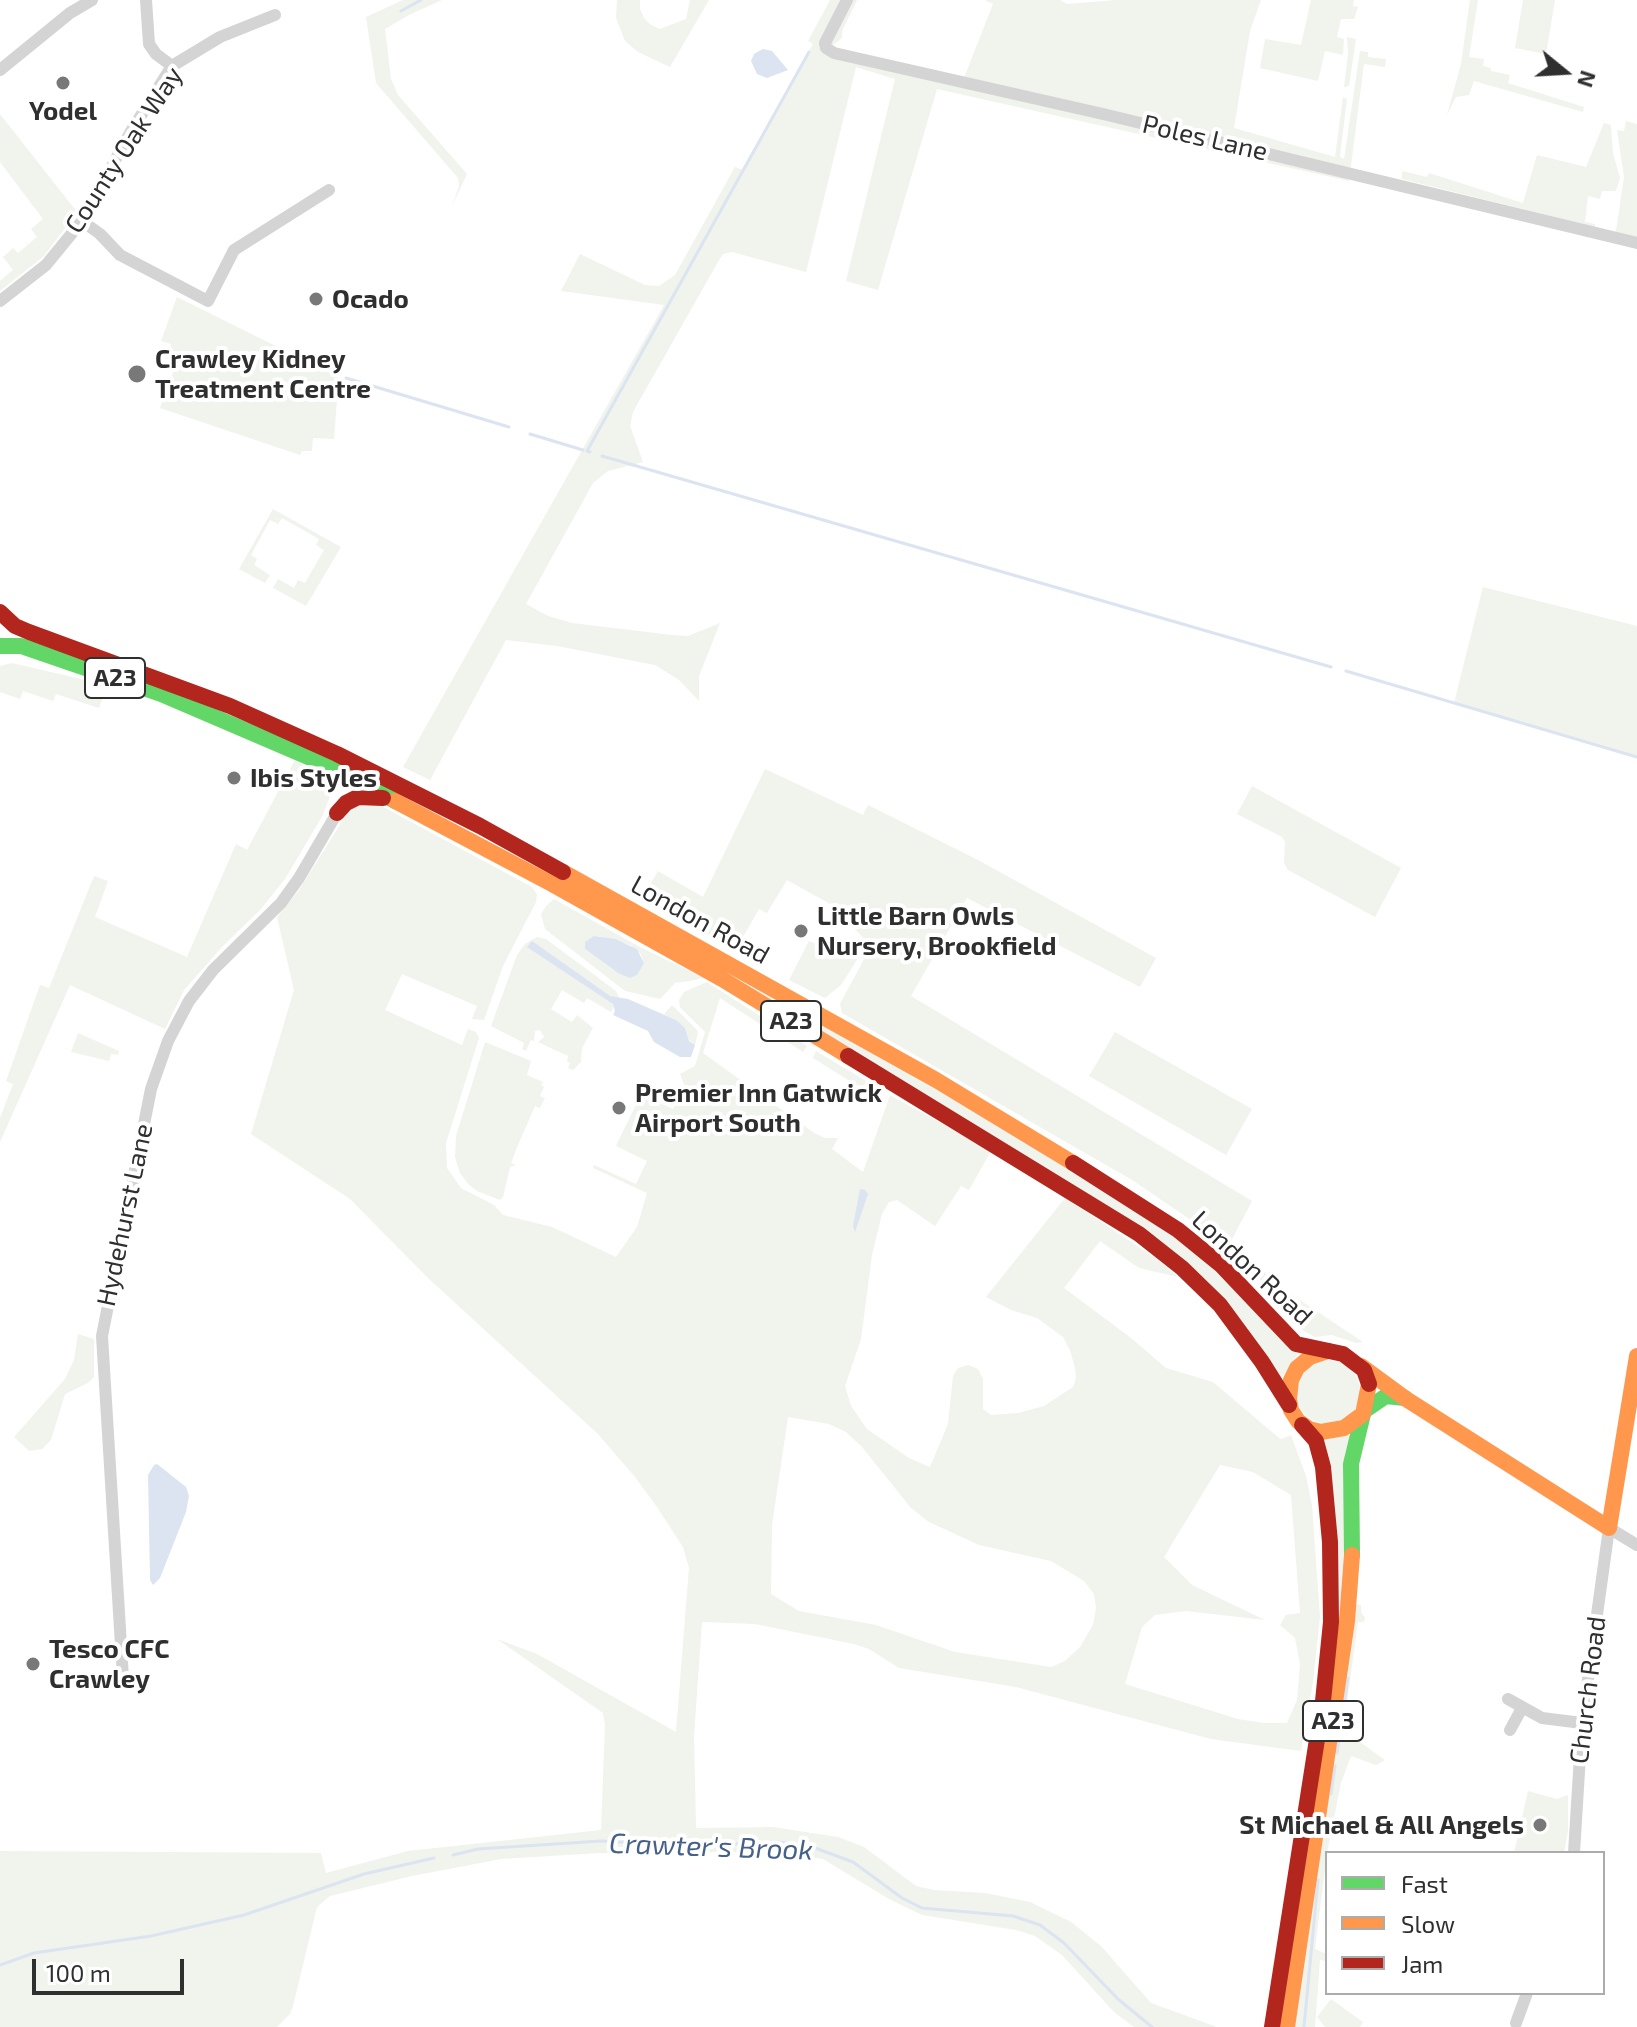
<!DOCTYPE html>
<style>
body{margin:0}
#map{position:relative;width:1637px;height:2027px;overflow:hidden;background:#fff;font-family:"Exo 2",sans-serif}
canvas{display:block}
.legend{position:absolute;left:1325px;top:1851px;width:280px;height:144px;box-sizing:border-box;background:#fff;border:2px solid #acacac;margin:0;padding:10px 14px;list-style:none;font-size:24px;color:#2f2f2f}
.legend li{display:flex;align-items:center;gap:16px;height:40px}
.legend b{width:40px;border:2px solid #acacac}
.north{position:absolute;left:1525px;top:32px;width:80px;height:80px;-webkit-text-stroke:6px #fff;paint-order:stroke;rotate:108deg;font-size:22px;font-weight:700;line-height:32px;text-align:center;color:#2f2f2f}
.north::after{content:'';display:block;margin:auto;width:28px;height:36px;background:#2f2f2f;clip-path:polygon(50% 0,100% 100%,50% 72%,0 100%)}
.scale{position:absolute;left:32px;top:1959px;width:152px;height:36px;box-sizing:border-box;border:4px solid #2f2f2f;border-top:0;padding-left:10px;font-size:24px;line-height:28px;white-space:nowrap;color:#2f2f2f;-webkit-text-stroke:6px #fff;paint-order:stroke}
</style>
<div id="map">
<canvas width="1637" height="2027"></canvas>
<ul class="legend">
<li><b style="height:10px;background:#63d668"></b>Fast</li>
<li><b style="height:10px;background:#ff974d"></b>Slow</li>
<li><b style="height:10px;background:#b3261e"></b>Jam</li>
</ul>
<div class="north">N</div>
<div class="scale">100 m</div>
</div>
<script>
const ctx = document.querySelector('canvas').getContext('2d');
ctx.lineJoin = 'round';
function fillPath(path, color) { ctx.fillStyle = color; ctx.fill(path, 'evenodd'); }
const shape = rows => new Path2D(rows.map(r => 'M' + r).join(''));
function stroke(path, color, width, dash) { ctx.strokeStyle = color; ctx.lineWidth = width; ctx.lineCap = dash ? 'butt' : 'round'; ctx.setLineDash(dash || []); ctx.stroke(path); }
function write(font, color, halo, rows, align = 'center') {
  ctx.font = font + ' "Exo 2",sans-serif'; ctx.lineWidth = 8; ctx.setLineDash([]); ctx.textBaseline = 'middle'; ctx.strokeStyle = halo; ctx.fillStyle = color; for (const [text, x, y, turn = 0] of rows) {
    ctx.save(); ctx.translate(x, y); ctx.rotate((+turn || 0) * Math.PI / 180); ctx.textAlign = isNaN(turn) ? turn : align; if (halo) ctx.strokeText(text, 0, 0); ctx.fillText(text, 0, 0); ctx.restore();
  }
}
const green = shape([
 [403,0,442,0,409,15,385,29,391,79,398,95,467,174,452,206,459,186,458,178,376,83,366,17],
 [617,0,640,0,640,9,644,18,651,25,660,29,686,19,690,0,709,0,670,67,638,52,625,41,616,18],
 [830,0,857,0,842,31,842,38,831,47,964,78,993,4,985,0,1060,0,1067,4,1116,0,1261,0,1250,31,1234,128,1335,157,1343,97,1347,99,1340,157,1344,159,1360,51,1368,52,1368,57,1386,59,1385,67,1364,64,1349,181,937,89,878,290,846,281,895,79,856,67,806,272,732,252,723,254,719,260,633,412,630,426,643,462,608,471,593,483,526,604,548,616,572,623,672,635,688,636,720,623,699,676,699,701,679,680,655,665,557,646,506,640,430,780,403,767,664,305,561,291,580,254,645,285,659,286,675,275,735,167,743,170,813,44,808,41],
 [1311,0,1354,0,1353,6,1358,7,1354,19,1341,19,1337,37,1344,39,1343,55,1325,51,1318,81,1260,68,1265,39,1301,45],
 [1470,0,1478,0,1469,57,1484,59,1483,66,1491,68,1491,71,1510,75,1508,83,1584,107,1583,112,1474,81,1469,95,1456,97,1447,115,1461,64],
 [1523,0,1555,0,1546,54,1515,48],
 [1347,37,1356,39,1349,86,1344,87,1348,53],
 [0,114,77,212,44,256,0,291,0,281,13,270,3,257,13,248,18,253,37,237,31,229,43,219,0,162],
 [1626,121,1637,124,1637,240,1618,235,1616,231,1624,177,1617,130,1624,131],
 [1604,123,1611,125,1613,153,1620,178,1616,191,1602,191,1600,199,1588,196,1585,222,1595,224,1595,227,1402,179,1402,171,1427,177,1429,173,1523,203,1537,155,1586,167],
 [177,297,342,379,338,386,334,439,313,438,312,451,302,451,300,455,160,408,174,370,167,358,171,344,161,341],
 [273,509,341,547,306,606,273,588,278,579,294,588,298,580,305,583,324,550,316,545,319,539,282,518,278,524,270,520,251,555,257,559,254,565,270,575,265,583,239,569],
 [1483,587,1637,626,1637,757,1454,703],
 [12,663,107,685,99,708,56,694,53,701,23,691,20,699,0,692,0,666],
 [295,760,324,777,329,787,330,796,323,815,285,879,260,910,222,947,184,990,165,1029,70,985,0,1142,0,1118,13,1084,6,1081,40,985,49,988,94,876,108,881,95,917,187,957,236,844,247,850],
 [765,769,863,815,868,805,978,860,1156,958,1140,987,967,898,911,996,1252,1201,1231,1241,1283,1289,1363,1342,1356,1343,1332,1335,1315,1337,1302,1330,1291,1320,1277,1296,1226,1247,1188,1218,1132,1180,842,1013,840,1004,871,946,832,905,787,880,767,913,759,909,735,951,650,900,647,896,647,890,658,871,703,897],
 [1252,786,1401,868,1375,917,1288,870,1284,863,1285,842,1282,837,1237,814],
 [376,803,532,887,537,894,536,902,503,966,484,1020,472,1019,477,1006,402,974,385,1010,462,1045,468,1029,476,1032,479,1038,446,1143,447,1168,461,1188,494,1205,503,1215,552,1227,616,1257,637,1227,647,1193,593,1168,594,1165,636,1184,647,1161,616,1146,641,1094,673,1109,676,1104,672,1095,686,1089,680,1074,695,1066,705,1032,680,1007,679,1000,684,992,707,982,807,1046,803,1052,720,998,703,1053,814,1133,825,1138,838,1138,832,1149,863,1172,890,1095,991,1151,969,1190,961,1186,935,1226,897,1200,889,1202,882,1214,872,1255,861,1339,845,1386,851,1406,867,1429,909,1458,930,1467,948,1424,953,1376,958,1368,968,1365,978,1369,983,1379,983,1409,991,1415,1018,1413,1044,1406,1073,1387,1076,1378,1075,1368,1070,1350,1063,1337,1037,1318,1011,1310,986,1297,1065,1198,1157,1259,1178,1277,1139,1268,1100,1241,1064,1288,1131,1338,1166,1368,1213,1382,1279,1438,1282,1439,1291,1435,1306,1476,1312,1505,1320,1617,1313,1682,1301,1751,1211,1739,1016,1687,899,1668,869,1649,854,1644,755,1624,702,1622,694,1736,696,1828,773,1827,838,1837,864,1847,916,1886,934,1890,985,1893,1030,1902,1071,1922,1101,1946,1151,2003,1217,2027,1134,2027,1114,2012,1062,1955,1035,1936,1016,1930,922,1915,889,1899,823,1859,781,1853,749,1852,600,1853,501,1859,412,1876,330,1896,317,1907,293,2006,290,2014,277,2027,0,2027,0,1851,321,1853,326,1873,408,1851,601,1830,605,1725,603,1713,497,1639,537,1654,676,1732,689,1568,683,1547,657,1507,635,1477,598,1434,428,1278,350,1199,251,1134,294,990,277,917,299,890,348,812,358,804],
 [788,1417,829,1424,846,1432,862,1447,911,1508,929,1522,979,1545,1051,1561,1084,1581,1094,1594,1096,1608,1093,1625,1080,1647,1065,1661,1051,1667,955,1652,876,1625,799,1611,771,1594,772,1525],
 [1220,1465,1253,1472,1291,1495,1300,1613,1286,1615,1280,1625,1295,1638,1300,1664,1297,1700,1287,1723,1264,1723,1238,1719,1125,1684,1142,1627,1155,1615,1186,1611,1265,1620,1192,1585,1164,1557],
 [598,897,1069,1166,1190,1247,1299,1353,1281,1378,1138,1227],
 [554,899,640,947,702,977,696,980,675,983,660,999,625,991,545,929,541,914,546,906],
 [598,936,630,945,641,954,644,963,630,978,612,969,585,949],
 [537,937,546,939,616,991,619,998,611,1012,587,998,584,1003,562,990,551,1009,572,1022,577,1015,593,1028,582,1048,581,1062,573,1070,568,1068,570,1063,567,1061,568,1056,538,1042,544,1037,540,1030,535,1031,534,1041,531,1040,526,1051,522,1049,524,1043,491,1026,517,955,525,944],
 [809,941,833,950,837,945,845,944,853,948,857,954,857,960,841,985,825,998,789,980],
 [672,1005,696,1029,698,1032,695,1045,688,1039,685,1028,675,1020,664,1014],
 [1115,1032,1252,1109,1226,1155,1089,1076],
 [78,1033,119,1051,118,1055,111,1054,109,1061,71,1052],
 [485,1042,531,1061,527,1075,543,1082,541,1085,544,1087,540,1096,545,1098,540,1108,535,1106,518,1145,511,1163,516,1165,510,1167,503,1197,500,1200,477,1191,468,1184,460,1173,455,1157,456,1136],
 [816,1051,868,1082,864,1090,813,1058],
 [78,1334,94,1339,94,1377,88,1383,65,1394,51,1440,42,1449,29,1451,14,1437,65,1379,74,1360],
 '1296 1392a32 32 0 1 1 64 0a32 32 0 1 1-64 0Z',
 [1350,1435,1344,1573,1338,1630,1323,1440],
 [1354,1604,1361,1605,1361,1612,1365,1618,1364,1622,1358,1622,1346,1710,1353,1711,1346,1732,1385,1760,1376,1765,1351,1756,1341,1783,1327,1853,1315,1949,1327,1954,1327,1961,1320,1960,1315,2027,1294,2027],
 [1528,1791,1557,1799,1568,1795,1568,1831,1564,1853,1514,1853],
 [1331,1999,1363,2022,1360,2027,1325,2027,1317,2017]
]);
const water = shape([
 [763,49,772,51,788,70,767,78,757,74,751,61,754,54],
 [594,936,615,939,637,949,644,963,637,975,630,978,618,973,585,949,585,942],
 [532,941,610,996,628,999,676,1020,685,1028,689,1041,695,1045,691,1057,680,1057,654,1042,648,1031,613,1015,615,1011,613,1004,527,947],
 [860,1189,865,1190,868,1194,855,1232,853,1226],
 [157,1464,186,1487,189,1496,186,1512,160,1578,153,1585,150,1580,148,1475,154,1465]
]);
const stream = shape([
 [401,11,421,0],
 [346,378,509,427],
 [530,434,583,450],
 [590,452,587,451,809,52],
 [602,456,1331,667],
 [1346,671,1637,757],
 [1337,1753,1348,1678],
 [1331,1794,1335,1766],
 [453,1855,478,1849,601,1841,691,1846,778,1842,807,1845,853,1862,902,1898,922,1908,1013,1916,1040,1925,1064,1943,1118,1999,1152,2027],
 [0,1965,34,1953,151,1936,244,1915,364,1874,434,1858],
 [1304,2027,1318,1880]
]);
const street = shape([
 [146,0,149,44,156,54,172,66],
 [847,0,825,43,826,48,834,53,1103,114,1637,243],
 [0,70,70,13,92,0],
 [82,221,100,234,120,255,208,301,234,250,329,190],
 [0,301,46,265,82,221,130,133,172,66,220,37,275,15],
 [123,1678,102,1336,151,1089,168,1041,189,1001,213,970,281,903,299,878,337,813],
 [1508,1699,1542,1718,1582,1723],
 [1510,1730,1522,1708],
 [1574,1853,1582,1723,1609,1528,1637,1545],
 [1516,2023,1527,1993]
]);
const fast = shape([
 [0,646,21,646,161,694,329,766,395,801],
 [1364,1411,1386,1396,1405,1398],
 [1352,1555,1351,1464,1363,1414]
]);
const slow = shape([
 [395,801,552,884,722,979,848,1056],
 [563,872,936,1080,1073,1163],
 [1328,1351,1310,1357,1297,1368,1291,1380,1289,1399,1291,1410,1298,1421,1309,1429,1321,1432,1344,1428,1363,1414,1369,1384],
 [1361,1366,1406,1399,1609,1528,1637,1356],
 [1287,2027,1347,1621,1352,1555]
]);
const jam = shape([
 [0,612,15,626,29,632,230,706,337,754,480,826,563,872],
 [337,813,346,803,358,797,383,798],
 [848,1056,1139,1234,1182,1268,1220,1305,1262,1362,1289,1405],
 [1073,1163,1178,1230,1221,1265,1296,1344,1343,1354,1364,1370,1369,1384],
 [1272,2027,1323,1701,1331,1622,1330,1542,1323,1467,1316,1441,1302,1425]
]);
const markers = [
 [63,83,8,"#787878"],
 [316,299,8,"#787878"],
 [137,374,10,"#787878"],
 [234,778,8,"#787878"],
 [801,931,8,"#787878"],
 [619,1108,8,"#787878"],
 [33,1664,8,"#787878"],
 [1540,1825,8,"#787878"]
];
const shields = [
 [115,678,60],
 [791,1021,60],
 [1333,1721,60]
];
const shieldNames = [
 ["A23",115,678],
 ["A23",791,1021],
 ["A23",1333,1721]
];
const poiNames = [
 ["Yodel",63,111,"center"],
 ["Ocado",332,299],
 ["Crawley Kidney",155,359],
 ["Treatment Centre",155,389],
 ["Ibis Styles",250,778],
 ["Little Barn Owls",817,916],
 ["Nursery, Brookfield",817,946],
 ["Premier Inn Gatwick",635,1093],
 ["Airport South",635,1123],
 ["Tesco CFC",49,1649],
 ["Crawley",49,1679],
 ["St Michael & All Angels",1524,1825,"right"]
];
const streetNames = [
 ["Poles Lane",1205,138,13],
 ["County Oak Way",124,150,-57],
 ["London Road",700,920,29],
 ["Hydehurst Lane",125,1215,-78],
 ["London Road",1252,1268,43],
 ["Church Road",1588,1690,-83]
];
const waterNames = [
 ["Crawter's Brook",711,1847,2]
];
fillPath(green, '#f0f4ed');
fillPath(water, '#dbe4f0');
stroke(stream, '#dbe4f0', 3);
stroke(street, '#d4d4d4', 12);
stroke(fast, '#63d668', 16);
stroke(slow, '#ff974d', 16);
stroke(jam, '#b3261e', 16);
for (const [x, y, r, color] of markers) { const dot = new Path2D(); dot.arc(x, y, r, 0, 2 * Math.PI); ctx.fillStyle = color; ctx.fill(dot); stroke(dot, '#fff', 3); }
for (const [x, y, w] of shields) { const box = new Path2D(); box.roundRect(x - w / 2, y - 20, w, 40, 6); ctx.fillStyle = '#fff'; ctx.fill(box); stroke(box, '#2f2f2f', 2); }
write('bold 24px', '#2f2f2f', null, shieldNames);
write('bold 26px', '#2f2f2f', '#fff', poiNames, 'left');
write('26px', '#2f2f2f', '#fff', streetNames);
write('italic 28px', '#45618a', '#fff', waterNames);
</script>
